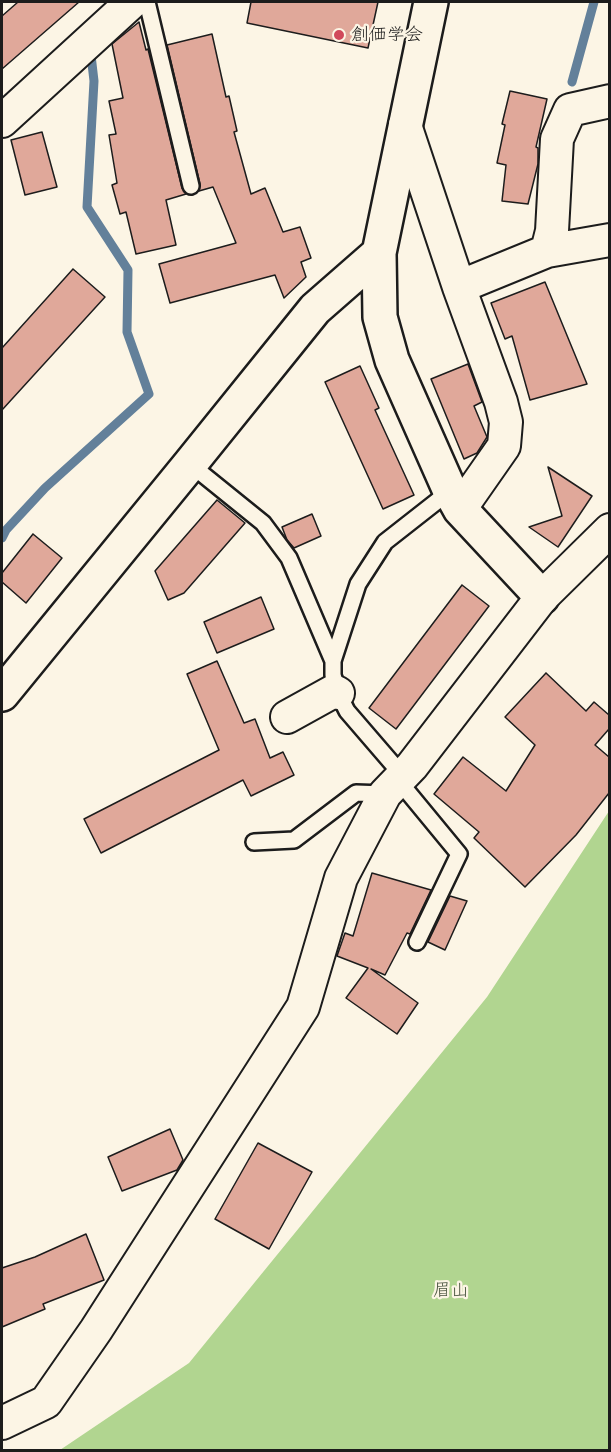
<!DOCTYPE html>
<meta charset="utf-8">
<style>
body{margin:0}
#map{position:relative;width:611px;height:1452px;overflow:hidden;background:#fcf5e5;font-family:Delius,sans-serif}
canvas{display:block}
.frame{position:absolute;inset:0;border:3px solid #1c1c1c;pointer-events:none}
</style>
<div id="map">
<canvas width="611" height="1452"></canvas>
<div class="frame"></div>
</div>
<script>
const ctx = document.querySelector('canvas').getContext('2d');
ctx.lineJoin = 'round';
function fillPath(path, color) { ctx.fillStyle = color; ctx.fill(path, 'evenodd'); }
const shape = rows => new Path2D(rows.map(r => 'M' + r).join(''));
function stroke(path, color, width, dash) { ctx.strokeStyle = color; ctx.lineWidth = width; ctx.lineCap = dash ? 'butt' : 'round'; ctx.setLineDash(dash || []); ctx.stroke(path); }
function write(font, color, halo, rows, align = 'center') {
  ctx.font = font + ' Delius,"Klee One",sans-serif'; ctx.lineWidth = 4.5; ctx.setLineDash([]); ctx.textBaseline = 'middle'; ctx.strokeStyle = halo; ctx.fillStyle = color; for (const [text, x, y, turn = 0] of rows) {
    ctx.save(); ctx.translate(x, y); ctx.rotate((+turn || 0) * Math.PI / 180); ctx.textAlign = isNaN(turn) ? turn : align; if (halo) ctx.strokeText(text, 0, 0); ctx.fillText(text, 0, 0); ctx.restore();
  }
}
const green = shape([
 [609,811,609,1450,60,1450,189,1363,487,997]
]);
const stream = shape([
 [572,82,594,2],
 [2,538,6,530,45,488,149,394,127,332,128,270,87,207,94,81,91,55]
]);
const building = shape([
 [18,2,79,2,2,69,2,16,18,2],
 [251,2,378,2,368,48,247,23,251,2],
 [139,22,146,50,148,49,182,188,186,194,166,200,176,245,136,254,126,212,120,214,112,185,117,183,109,135,116,134,109,101,123,98,112,44,139,22],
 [212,34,226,97,229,96,237,131,234,132,251,194,265,188,283,232,300,227,311,258,301,262,306,277,284,298,275,275,170,303,159,264,236,243,213,187,199,191,200,184,167,45,212,34],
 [510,91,547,99,536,147,538,148,538,164,528,204,502,201,506,165,497,163,505,125,502,124,510,91],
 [42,132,57,187,25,195,11,140,42,132],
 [73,269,105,297,2,410,2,348,73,269],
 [545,282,587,384,530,400,512,336,505,339,491,303,545,282],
 [468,364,482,402,474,406,487,437,477,453,464,459,431,379,468,364],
 [360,366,379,408,375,410,414,495,383,509,325,382,360,366],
 [548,467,592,496,558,547,529,527,562,516,548,467],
 [217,500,245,523,184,593,168,600,155,571,217,500],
 [312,514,321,536,294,548,287,540,282,527,312,514],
 [33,534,62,558,26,603,2,582,2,573,33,534],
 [462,585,489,606,396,729,369,708,462,585],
 [261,597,274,629,217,653,204,622,261,597],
 [217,661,244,723,255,719,270,758,283,752,294,775,251,796,243,780,101,853,84,819,219,750,187,674,217,661],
 [546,673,586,711,594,702,609,715,609,729,595,745,609,757,609,793,576,835,525,887,474,838,479,832,434,794,463,757,506,791,535,745,505,717,546,673],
 [372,873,431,890,410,934,407,933,385,975,371,969,418,1003,397,1034,346,998,368,968,337,956,345,933,353,936,372,873],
 [450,896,467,901,445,950,428,942,450,896],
 [170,1129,183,1160,177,1170,122,1191,108,1157,170,1129],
 [258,1143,312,1172,269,1249,215,1219,258,1143],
 [86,1234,104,1280,43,1304,45,1309,2,1327,2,1268,35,1257,86,1234]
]);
const service = shape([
 [147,2,191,186],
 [190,464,263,523,289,558,333,661,333,675,338,693,347,711,403,776],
 [333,661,358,584,385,542,450,491],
 [398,780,459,854,417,942],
 [254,842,294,840,356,793,385,794]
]);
const minor = shape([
 [2,121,132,2],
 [405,125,459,287,547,251,552,231,557,139,570,110,610,101],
 [547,251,610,240],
 [459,287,501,402,506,422,504,446,460,509],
 [287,717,334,691,338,693],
 [2,1423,46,1402,96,1330,303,1007,341,878,385,794,412,766,542,597,610,530]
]);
const tertiary = shape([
 [431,2,379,253,380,317,392,360,450,491,460,509,542,597],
 [2,694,190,464,315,309,379,253]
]);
const markers = [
 [339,35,6,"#d1495b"]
];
const poiNames = [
 ["創価学会",351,35]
];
const parkNames = [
 ["眉山",451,1291]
];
fillPath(green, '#b1d590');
stroke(stream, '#63809a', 9);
fillPath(building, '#e0a89a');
stroke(building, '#1c1c1c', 1.5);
stroke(service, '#1c1c1c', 20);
stroke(minor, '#1c1c1c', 36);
stroke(tertiary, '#1c1c1c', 38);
stroke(service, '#fcf5e5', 15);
stroke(minor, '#fcf5e5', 32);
stroke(tertiary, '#fcf5e5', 33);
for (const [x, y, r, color] of markers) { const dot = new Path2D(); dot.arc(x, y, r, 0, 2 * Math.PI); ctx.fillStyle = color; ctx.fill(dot); stroke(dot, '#fcf5e5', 2); }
write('18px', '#1c1c1c', '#fcf5e5', poiNames, 'left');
write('18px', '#49543f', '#fcf5e5', parkNames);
</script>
